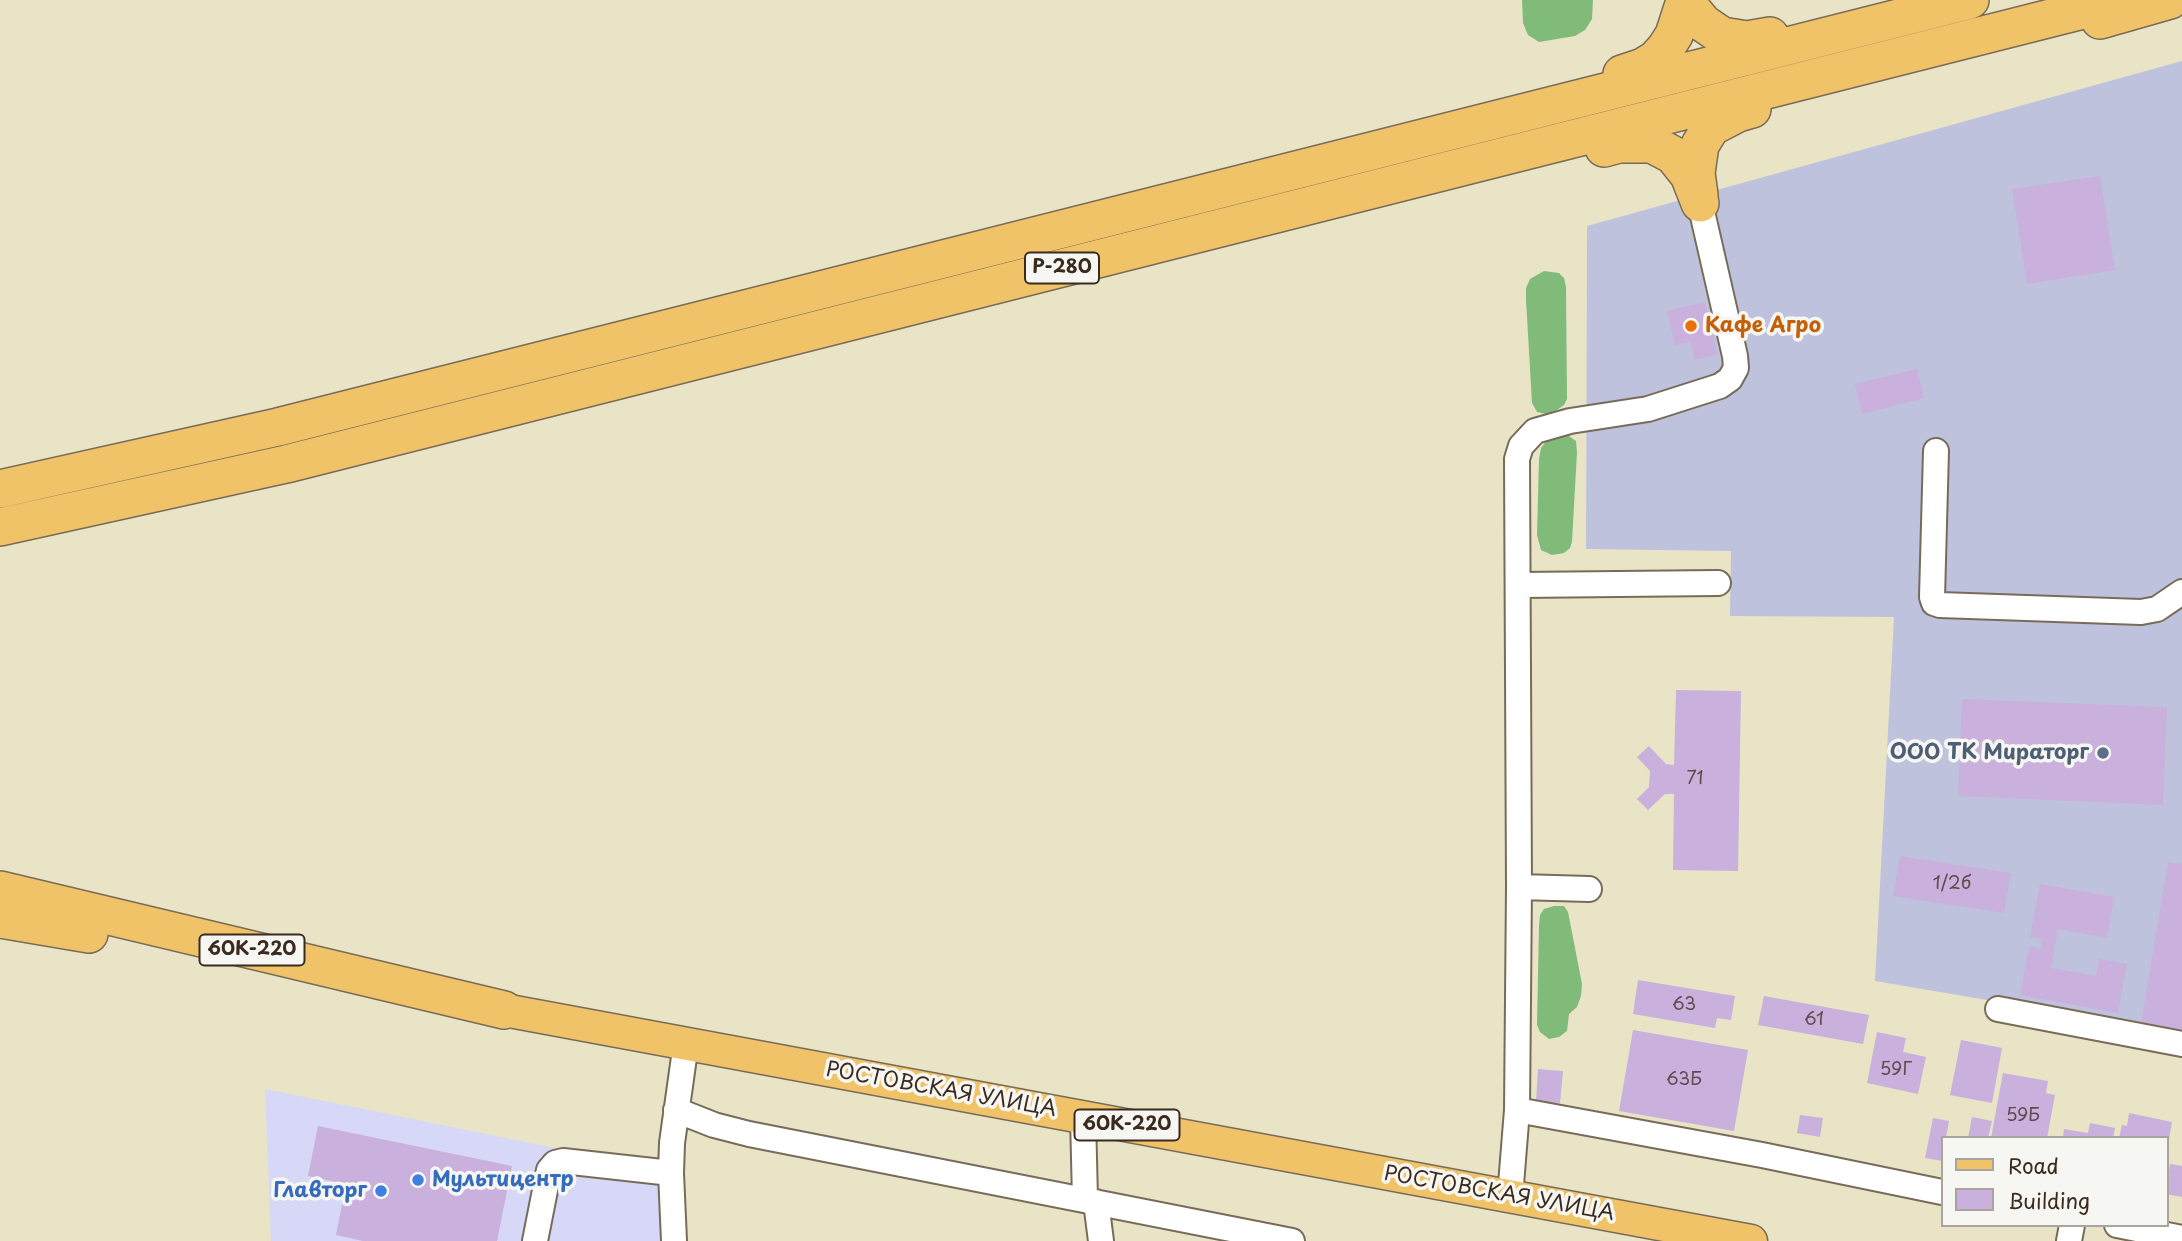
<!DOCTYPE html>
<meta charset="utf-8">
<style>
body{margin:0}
#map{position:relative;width:2182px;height:1241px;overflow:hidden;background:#e9e4c6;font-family:"Playpen Sans",sans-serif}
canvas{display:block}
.legend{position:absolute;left:1941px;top:1136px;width:228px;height:91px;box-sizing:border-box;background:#f6f6f2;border:2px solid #aba49d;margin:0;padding:9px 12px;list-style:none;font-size:21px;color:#3b2a1e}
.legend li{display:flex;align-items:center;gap:14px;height:35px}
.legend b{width:35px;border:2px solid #aba49d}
</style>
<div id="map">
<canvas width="2182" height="1241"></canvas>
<ul class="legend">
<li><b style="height:9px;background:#f1c369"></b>Road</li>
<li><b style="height:19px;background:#c9b0dd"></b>Building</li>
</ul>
</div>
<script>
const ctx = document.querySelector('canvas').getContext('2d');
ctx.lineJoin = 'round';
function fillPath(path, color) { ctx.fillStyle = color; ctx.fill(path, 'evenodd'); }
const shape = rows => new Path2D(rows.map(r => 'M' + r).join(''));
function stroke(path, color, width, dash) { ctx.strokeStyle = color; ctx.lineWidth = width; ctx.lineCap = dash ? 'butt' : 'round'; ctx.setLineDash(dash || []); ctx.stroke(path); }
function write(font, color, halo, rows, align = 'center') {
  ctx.font = font + ' "Playpen Sans",sans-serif'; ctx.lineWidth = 7; ctx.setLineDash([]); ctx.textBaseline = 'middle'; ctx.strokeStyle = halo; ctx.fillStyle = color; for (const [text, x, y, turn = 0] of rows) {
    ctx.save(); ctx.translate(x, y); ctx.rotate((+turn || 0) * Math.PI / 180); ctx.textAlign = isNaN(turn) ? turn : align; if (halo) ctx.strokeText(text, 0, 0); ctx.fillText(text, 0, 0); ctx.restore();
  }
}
const built = shape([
 [265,1089,663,1170,666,1241,271,1241]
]);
const industrial = shape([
 [2182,61,2182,1033,1875,981,1894,617,1730,616,1731,551,1586,549,1587,226]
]);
const forest = shape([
 [1522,0,1593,0,1592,19,1585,30,1575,36,1539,42,1528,35,1523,23],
 [1544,271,1559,273,1564,278,1566,287,1567,399,1564,405,1557,410,1546,414,1537,412,1532,403,1526,300,1526,288,1530,279],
 [1557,435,1569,436,1576,441,1577,452,1572,542,1570,548,1564,553,1552,555,1541,550,1537,535,1539,459,1541,448,1547,440],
 [1554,906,1564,906,1568,912,1582,984,1581,996,1577,1007,1569,1014,1567,1031,1559,1037,1549,1039,1540,1032,1537,1025,1539,925,1540,915,1544,909]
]);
const building = shape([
 [2100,176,2115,270,2027,284,2012,189],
 [1705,302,1717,354,1695,360,1690,342,1675,345,1667,311],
 [1917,369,1924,398,1862,414,1855,384],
 [1676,690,1741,691,1738,871,1673,870,1674,794,1665,794,1648,810,1637,799,1649,787,1650,771,1637,757,1649,746,1666,764,1674,765],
 [1962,699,2167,707,2163,805,1958,796],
 [1900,856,2011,873,2004,913,1893,896],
 [2168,862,2182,864,2182,1030,2141,1023],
 [2040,884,2114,897,2107,938,2058,929,2051,968,2096,976,2099,959,2127,964,2118,1013,2020,995,2029,946,2041,949,2042,939,2030,937],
 [1638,980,1735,996,1731,1020,1717,1018,1715,1028,1633,1014],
 [1764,996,1869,1015,1863,1044,1758,1025],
 [1633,1030,1748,1050,1734,1131,1619,1111],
 [1877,1032,1906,1038,1903,1052,1926,1057,1918,1094,1867,1083],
 [1961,1040,2002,1048,1992,1103,1950,1095],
 [1538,1069,1563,1071,1560,1103,1536,1102],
 [2003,1073,2048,1081,2046,1093,2055,1095,2047,1138,1991,1138],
 [2129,1113,2172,1122,2168,1145,2166,1138,2119,1138,2122,1125,2127,1126],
 [1800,1115,1823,1118,1820,1137,1797,1133],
 [1972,1117,1992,1121,1988,1138,1968,1138],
 [1933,1118,1949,1121,1946,1138,1942,1138,1942,1161,1925,1158],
 [2090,1123,2115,1128,2113,1138,2063,1138,2064,1129,2088,1133],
 [318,1126,512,1166,497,1241,363,1241,336,1235,346,1184,308,1176],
 [2170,1164,2182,1166,2182,1197,2166,1194]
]);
const minor = shape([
 [1936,451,1932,597,1934,603,1940,605,2141,612,2157,609,2182,592],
 [1519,585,1718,583],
 [1519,887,1589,889],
 [1998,1009,2182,1044],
 [676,1110,714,1125,749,1134,1292,1241],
 [1517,1110,1762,1155,1942,1192],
 [1083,1117,1085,1199],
 [1510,1197,1517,1110,1519,887,1517,459,1521,446,1535,431,1570,421,1648,409,1720,386,1730,379,1736,368,1735,356,1700,203],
 [1096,1202,1101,1241],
 [2117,1225,2182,1238],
 [535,1241,549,1170,555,1163,563,1161,671,1173],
 [674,1241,671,1173,672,1143,686,1043],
 [2069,1241,2072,1225]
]);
const major = shape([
 [504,1010,1751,1241]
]);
const highway = shape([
 [1685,1,1703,23,1722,36,1747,40,1770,36],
 [2100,20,2170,0],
 [1622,74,1643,67,1656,59,1665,49,1674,35,1685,1],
 [1604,148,1619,144,1652,144,1673,155,1689,175,1700,203],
 [1699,195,1696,173,1700,145,1711,127,1738,113,1752,109],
 [0,489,278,427,1970,0],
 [0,527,286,464,2122,0],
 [0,890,504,1010],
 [0,919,89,934]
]);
const markers = [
 [1691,326,7,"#e8710a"],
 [2103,753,7,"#5c6f8a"],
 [418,1180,7,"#3f7fe0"],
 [381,1191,7,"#3f7fe0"]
];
const numberNames = [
 ["71",1695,779],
 ["1/2б",1952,884],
 ["63",1684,1005],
 ["61",1814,1020],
 ["59Г",1896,1070],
 ["63Б",1684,1080],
 ["59Б",2023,1116]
];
const shields = [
 [1062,268,74],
 [252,950,105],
 [1127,1125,105]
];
const shieldNames = [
 ["Р-280",1062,268],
 ["60К-220",252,950],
 ["60К-220",1127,1125]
];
const foodNames = [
 ["Кафе Агро",1705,326]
];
const serviceNames = [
 ["ООО ТК Мираторг",2089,753]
];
const streetNames = [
 ["РОСТОВСКАЯ УЛИЦА",941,1090,10],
 ["РОСТОВСКАЯ УЛИЦА",1499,1194,10]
];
const shopNames = [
 ["Мультицентр",432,1180],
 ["Главторг",367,1191,"right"]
];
fillPath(built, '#d7d7f8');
fillPath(industrial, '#bfc2dd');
fillPath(forest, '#80bb7a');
fillPath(building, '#c9b0dd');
stroke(minor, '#786b59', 28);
stroke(major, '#786b59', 35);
stroke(highway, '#786b59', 40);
stroke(minor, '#fff', 24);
stroke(major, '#f1c369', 32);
stroke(highway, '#f1c369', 37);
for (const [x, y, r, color] of markers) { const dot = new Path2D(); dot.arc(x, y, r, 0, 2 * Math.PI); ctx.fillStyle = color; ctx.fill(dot); stroke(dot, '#f6f6f2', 2.5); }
write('18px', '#5e4c4e', null, numberNames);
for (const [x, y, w] of shields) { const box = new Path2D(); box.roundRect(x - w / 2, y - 15.5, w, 31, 5); ctx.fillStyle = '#f6f6f2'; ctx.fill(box); stroke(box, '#3b2a1e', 2); }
write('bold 19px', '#3b2a1e', null, shieldNames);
write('bold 21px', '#c56008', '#f6f6f2', foodNames, 'left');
write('bold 21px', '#4e5e75', '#f6f6f2', serviceNames, 'right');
write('21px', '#3b2a1e', '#f6f6f2', streetNames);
write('bold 21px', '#366cbe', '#f6f6f2', shopNames, 'left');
</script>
